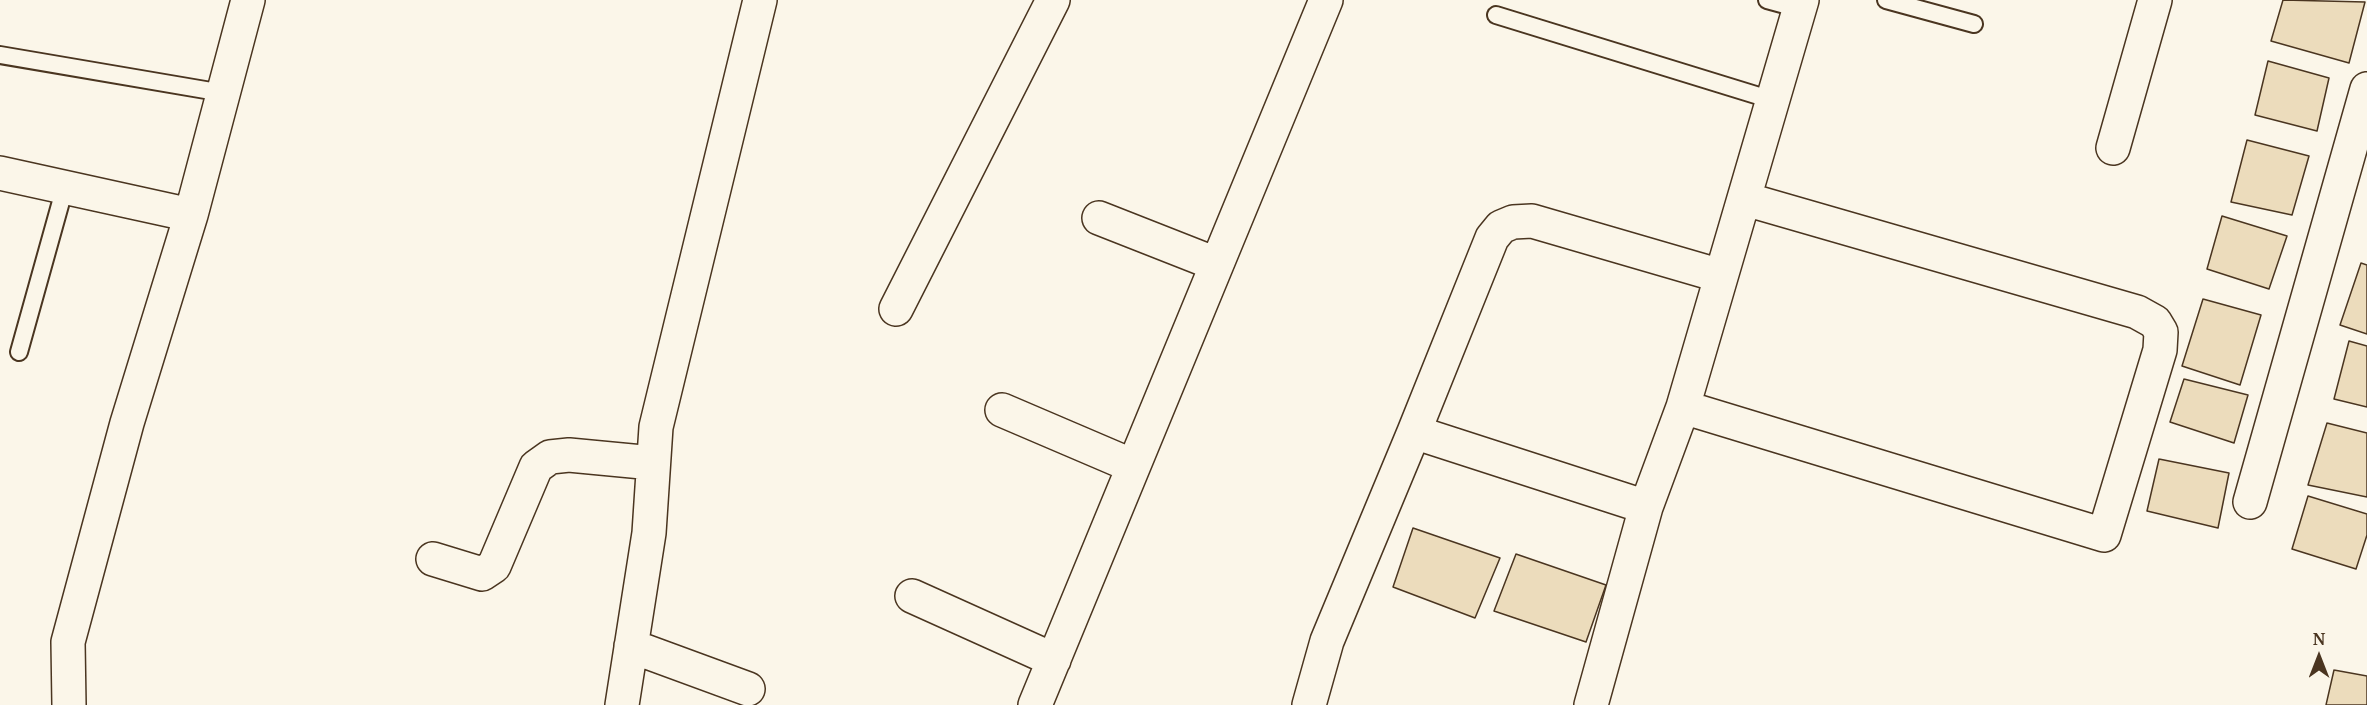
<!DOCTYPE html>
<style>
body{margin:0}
#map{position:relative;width:2367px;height:705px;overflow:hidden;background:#fbf6e9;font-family:"Noto Serif",serif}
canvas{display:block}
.north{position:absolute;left:2289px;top:627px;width:60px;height:60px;-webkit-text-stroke:4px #fbf6e9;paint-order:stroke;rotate:0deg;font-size:16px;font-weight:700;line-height:24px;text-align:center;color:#4a3520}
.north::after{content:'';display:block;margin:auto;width:21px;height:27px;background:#4a3520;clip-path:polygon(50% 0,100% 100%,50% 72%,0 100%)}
</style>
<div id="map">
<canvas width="2367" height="705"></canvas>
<div class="north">N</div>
</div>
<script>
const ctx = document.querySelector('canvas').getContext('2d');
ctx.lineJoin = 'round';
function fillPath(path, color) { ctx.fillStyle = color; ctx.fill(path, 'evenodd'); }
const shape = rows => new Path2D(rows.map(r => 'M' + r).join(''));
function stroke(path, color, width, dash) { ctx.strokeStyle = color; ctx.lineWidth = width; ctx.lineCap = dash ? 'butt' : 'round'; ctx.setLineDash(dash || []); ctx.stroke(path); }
const building = shape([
 [2283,0,2365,2,2349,63,2271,41,2283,0],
 [2268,61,2329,78,2317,131,2255,115,2268,61],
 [2247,140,2309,156,2292,215,2231,202,2247,140],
 [2222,216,2287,236,2269,289,2207,269,2222,216],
 [2361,263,2367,265,2367,334,2340,325,2361,263],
 [2203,299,2261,315,2240,385,2182,366,2203,299],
 [2349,341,2367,346,2367,407,2334,399,2349,341],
 [2184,379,2248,395,2234,443,2170,422,2184,379],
 [2327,423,2367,433,2367,497,2308,485,2327,423],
 [2159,459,2229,473,2218,528,2147,511,2159,459],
 [2308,496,2367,514,2367,535,2356,569,2292,549,2308,496],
 [1413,528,1500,558,1475,618,1393,587,1413,528],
 [1516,554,1606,585,1586,642,1494,611,1516,554],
 [2334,670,2367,676,2367,705,2326,705,2334,670]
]);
const service = shape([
 [1767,0,1800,9],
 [1886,0,1974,24],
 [1496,15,1772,100],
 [0,55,223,93],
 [19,352,65,187]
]);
const minor = shape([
 [2113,148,2155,0],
 [0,173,191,215,248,0],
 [1099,218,1216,264],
 [896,309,1053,0],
 [1683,407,2104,535,2160,350,2161,332,2155,322,2137,312,1745,199],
 [1002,410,1133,466],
 [1414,432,1646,507],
 [2250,502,2367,89],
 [433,559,482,574,494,566,536,467,550,457,569,455,653,463],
 [912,596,1054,660],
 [631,646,748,689],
 [69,705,68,642,127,423,191,215],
 [622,705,649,533,656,427,760,0],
 [1035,705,1326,0],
 [1309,705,1327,641,1414,432,1492,238,1501,227,1513,222,1532,221,1721,276],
 [1591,705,1646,507,1683,407,1802,0]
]);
fillPath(building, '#ecdcbc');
stroke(building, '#4a3520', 1.5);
stroke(service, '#4a3520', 20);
stroke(minor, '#4a3520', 36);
stroke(service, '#fbf6e9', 16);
stroke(minor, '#fbf6e9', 33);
</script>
